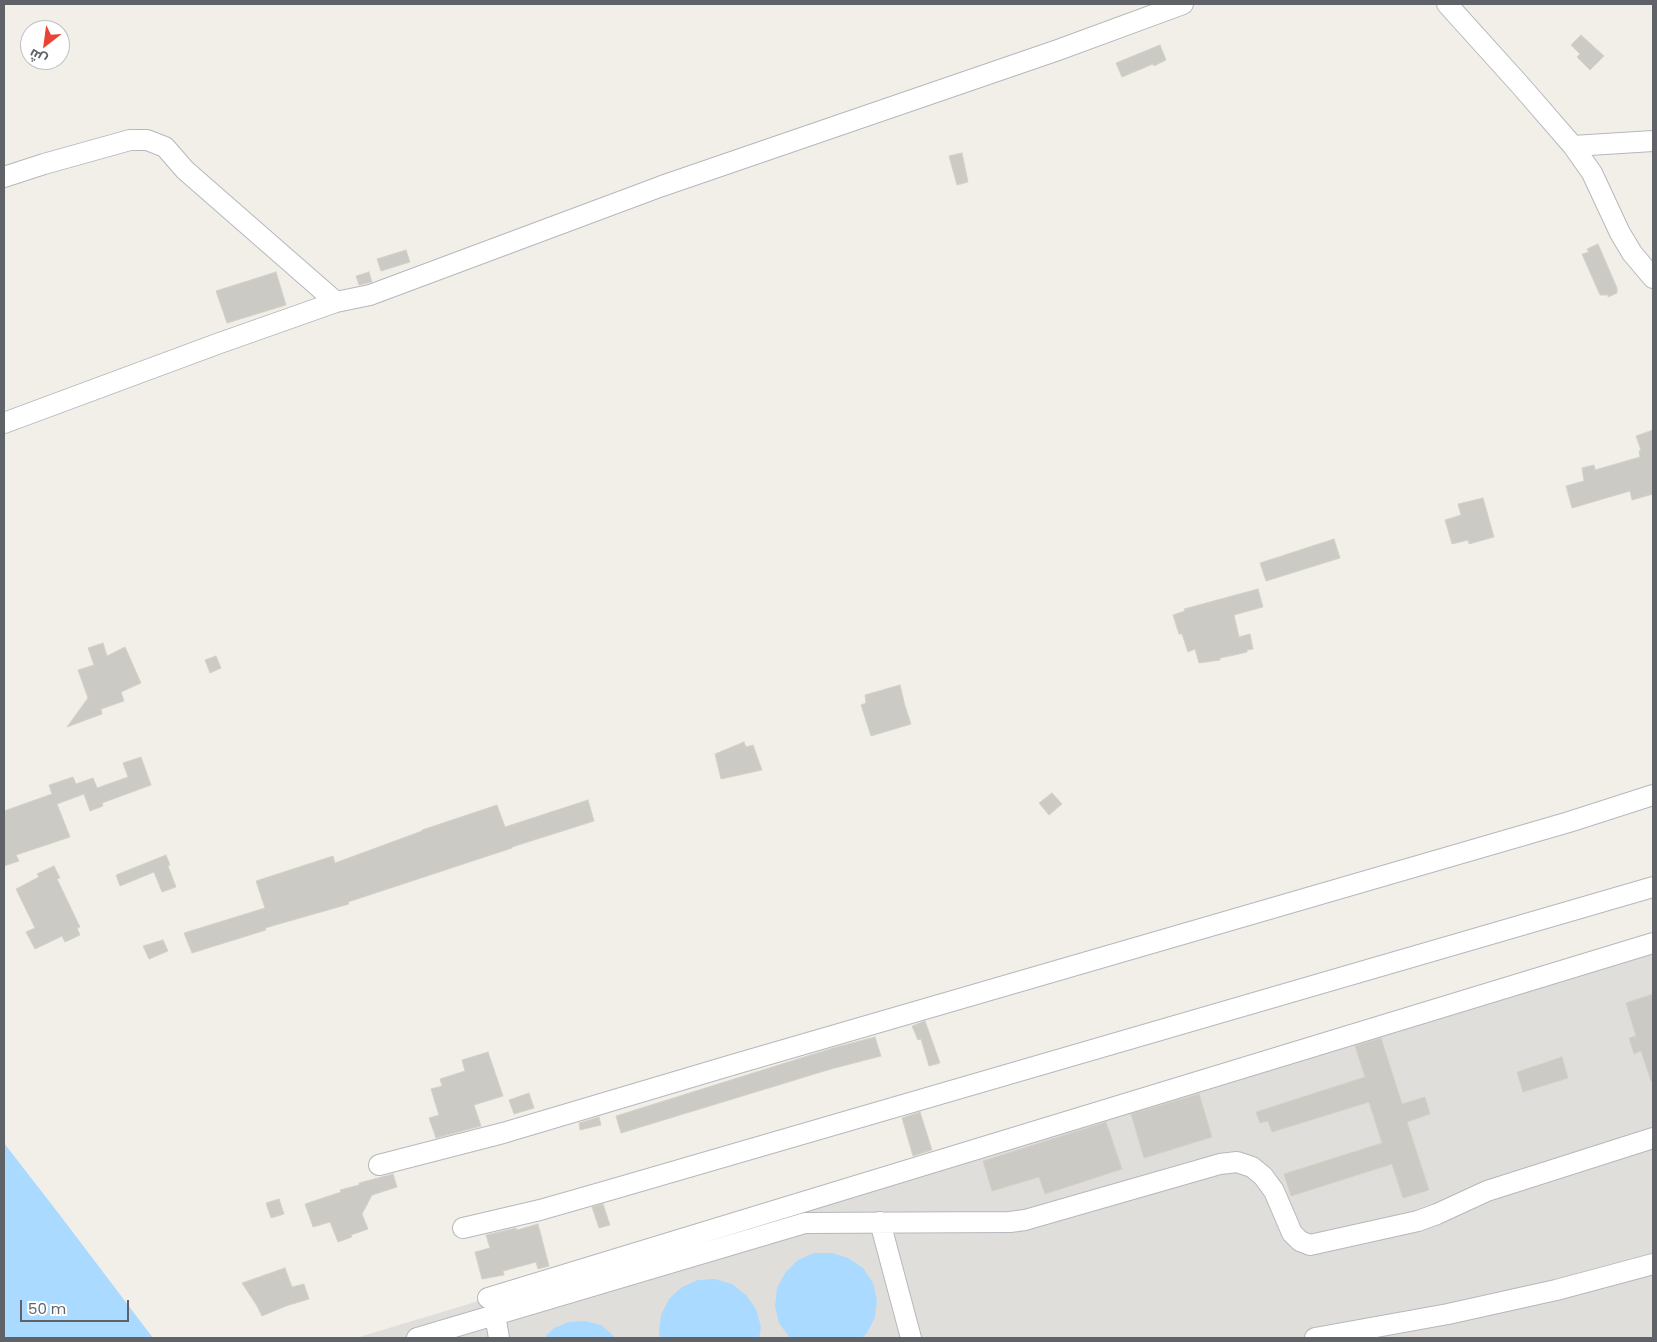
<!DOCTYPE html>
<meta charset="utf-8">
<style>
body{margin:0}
#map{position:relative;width:1657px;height:1342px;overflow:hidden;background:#f1efe8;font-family:Poppins,Cairo,sans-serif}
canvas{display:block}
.frame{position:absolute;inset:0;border:5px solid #5f6368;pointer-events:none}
.north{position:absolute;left:20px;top:20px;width:50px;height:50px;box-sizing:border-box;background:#fff;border:1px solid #bfc1c3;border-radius:50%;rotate:210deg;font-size:14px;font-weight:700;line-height:20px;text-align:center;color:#5f6368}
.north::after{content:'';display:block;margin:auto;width:18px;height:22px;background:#ea4335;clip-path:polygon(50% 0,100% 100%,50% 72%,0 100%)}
.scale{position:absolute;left:20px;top:1300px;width:109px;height:22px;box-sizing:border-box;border:2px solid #5f6368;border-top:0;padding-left:6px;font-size:15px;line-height:18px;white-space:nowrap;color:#5f6368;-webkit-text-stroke:4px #fff;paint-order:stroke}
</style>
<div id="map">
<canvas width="1657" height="1342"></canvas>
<div class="frame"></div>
<div class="north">ش</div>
<div class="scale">50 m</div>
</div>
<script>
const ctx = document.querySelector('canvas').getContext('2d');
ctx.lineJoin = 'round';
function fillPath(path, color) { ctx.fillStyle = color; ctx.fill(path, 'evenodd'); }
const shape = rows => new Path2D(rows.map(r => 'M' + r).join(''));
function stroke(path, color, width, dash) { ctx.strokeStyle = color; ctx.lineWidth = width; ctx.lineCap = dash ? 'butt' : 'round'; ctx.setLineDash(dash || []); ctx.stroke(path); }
const industrial = shape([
 [1653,947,1653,1338,356,1338]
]);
const water = shape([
 [4,1143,59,1214,153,1338,4,1338],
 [814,1253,832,1253,848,1258,863,1268,873,1283,877,1300,875,1317,867,1333,862,1338,790,1338,779,1323,775,1306,777,1288,785,1273,798,1260],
 [715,1279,732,1284,746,1295,756,1309,761,1327,759,1338,660,1338,659,1333,661,1315,669,1299,682,1287,698,1280],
 [585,1321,601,1325,616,1338,544,1338,554,1328,569,1322]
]);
const building = shape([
 [1581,35,1604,56,1590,70,1577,57,1580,54,1571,45,1581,35],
 [1160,45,1166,60,1154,66,1153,64,1122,77,1116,63,1160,45],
 [962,153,968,182,957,185,949,156,962,153],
 [1598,244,1617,288,1617,293,1608,297,1608,295,1600,295,1582,254,1589,252,1587,249,1598,244],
 [406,250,410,262,381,271,377,259,406,250],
 [276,272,286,305,227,323,216,291,276,272],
 [369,272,372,282,359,285,356,276,369,272],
 [1653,430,1653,494,1632,500,1630,491,1572,508,1566,486,1584,481,1582,468,1594,465,1595,470,1640,457,1639,451,1641,450,1636,436,1653,430],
 [1483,498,1494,537,1469,544,1468,540,1452,544,1445,520,1461,515,1458,504,1483,498],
 [1334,539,1340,558,1266,581,1260,563,1334,539],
 [1258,589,1263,607,1234,615,1239,637,1250,634,1253,649,1247,650,1247,652,1230,656,1220,658,1220,660,1199,663,1195,649,1188,652,1182,634,1179,634,1173,615,1185,611,1184,609,1258,589],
 [103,643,107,656,125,647,141,683,121,692,124,701,101,709,102,714,67,727,88,698,78,670,94,665,88,648,103,643],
 [216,656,221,668,210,673,205,660,216,656],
 [900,685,905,706,911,724,871,736,861,705,866,703,865,695,900,685],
 [744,742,746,747,753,745,762,770,721,779,715,754,744,742],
 [141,757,151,785,102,803,103,806,90,811,84,794,57,804,70,837,16,855,19,861,4,866,4,811,52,794,49,785,73,777,76,784,93,778,97,788,128,777,123,763,141,757],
 [1052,793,1062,804,1049,815,1039,803,1052,793],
 [588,800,594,821,512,847,512,848,348,902,349,904,265,928,266,930,192,953,184,933,265,908,256,881,333,856,335,863,422,831,422,830,497,805,505,827,588,800],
 [166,855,170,865,168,866,176,887,162,892,154,872,120,886,116,875,166,855],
 [54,866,60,878,57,879,80,927,77,928,80,935,65,942,62,936,35,949,26,932,35,928,16,889,39,877,37,874,54,866],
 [163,940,168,951,149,959,143,946,163,940],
 [1653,994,1653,1081,1651,1081,1641,1051,1634,1054,1629,1038,1636,1036,1626,1003,1653,994],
 [925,1021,940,1063,929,1066,921,1039,918,1040,912,1026,925,1021],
 [875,1037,881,1056,831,1069,621,1133,616,1116,833,1048,875,1037],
 [1381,1038,1402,1104,1425,1097,1430,1114,1407,1122,1429,1190,1403,1198,1392,1164,1291,1196,1284,1174,1382,1143,1369,1102,1272,1132,1268,1121,1260,1123,1256,1112,1365,1077,1355,1046,1381,1038],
 [488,1052,503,1096,474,1105,481,1126,436,1138,429,1118,439,1115,431,1089,442,1086,440,1079,465,1071,462,1060,488,1052],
 [1562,1057,1568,1078,1523,1092,1517,1072,1562,1057],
 [529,1093,534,1108,514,1114,509,1100,529,1093],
 [1199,1094,1212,1137,1144,1158,1131,1114,1199,1094],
 [920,1112,932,1150,913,1156,902,1118,920,1112],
 [599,1117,601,1125,580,1130,579,1123,599,1117],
 [1106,1122,1122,1169,1045,1194,1039,1177,992,1191,983,1161,1106,1122],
 [393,1174,397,1187,372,1195,362,1214,368,1229,351,1235,352,1237,338,1242,330,1222,313,1227,305,1204,341,1192,340,1190,359,1185,359,1183,393,1174],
 [279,1199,284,1214,271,1218,266,1203,279,1199],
 [603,1204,610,1225,599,1228,592,1207,603,1204],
 [538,1224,549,1266,538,1269,536,1262,503,1271,504,1275,482,1279,475,1252,490,1248,486,1235,516,1228,517,1230,538,1224],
 [285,1268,292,1287,304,1284,309,1299,286,1306,262,1316,257,1306,242,1283,285,1268]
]);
const minor = shape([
 [1447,4,1521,86,1573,146,1592,173,1620,233,1632,253,1653,278],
 [1573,146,1653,141],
 [4,177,44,164,130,140,147,140,165,147,185,170,336,302],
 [4,423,217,344,336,302,370,295,662,186,1058,50,1183,4],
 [379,1165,503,1133,732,1065,1569,822,1653,795],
 [880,1222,911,1338],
 [463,1228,540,1210,610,1190,1653,887],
 [488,1298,1653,943],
 [495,1315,499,1338],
 [417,1338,805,1223,1010,1222,1025,1220,1220,1164,1237,1162,1252,1167,1263,1176,1274,1191,1292,1233,1300,1241,1310,1245,1418,1221,1437,1214,1487,1191,1653,1138],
 [1315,1338,1448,1314,1556,1290,1653,1264]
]);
fillPath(industrial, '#e0deda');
fillPath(water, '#aadaff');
fillPath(building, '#cccac5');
stroke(building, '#d6d1c6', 1);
stroke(minor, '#b5b8bc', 22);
stroke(minor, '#fff', 20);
</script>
